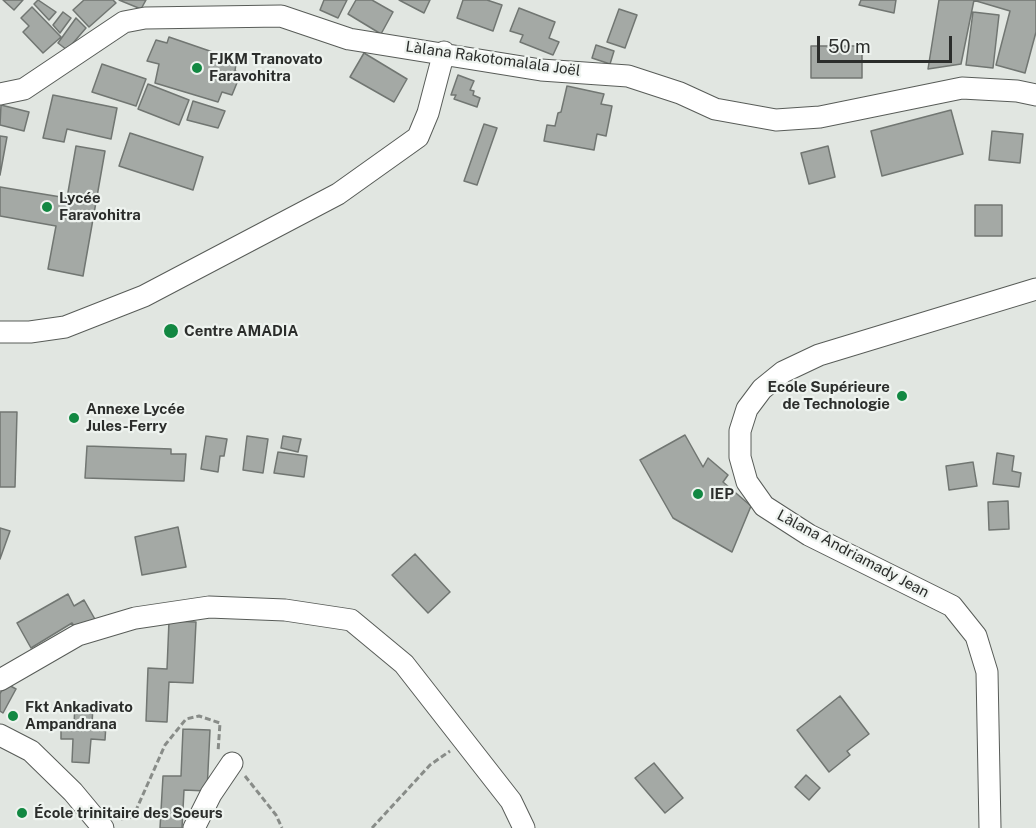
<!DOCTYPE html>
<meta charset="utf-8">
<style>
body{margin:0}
#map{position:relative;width:1036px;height:828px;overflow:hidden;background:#e1e6e1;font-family:"Public Sans",sans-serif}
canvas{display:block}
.scale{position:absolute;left:817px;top:36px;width:135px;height:27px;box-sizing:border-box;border:3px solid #2b2d2b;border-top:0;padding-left:8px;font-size:18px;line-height:21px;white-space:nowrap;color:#2b2d2b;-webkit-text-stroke:4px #eef3ef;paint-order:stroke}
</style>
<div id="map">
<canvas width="1036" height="828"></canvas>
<div class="scale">50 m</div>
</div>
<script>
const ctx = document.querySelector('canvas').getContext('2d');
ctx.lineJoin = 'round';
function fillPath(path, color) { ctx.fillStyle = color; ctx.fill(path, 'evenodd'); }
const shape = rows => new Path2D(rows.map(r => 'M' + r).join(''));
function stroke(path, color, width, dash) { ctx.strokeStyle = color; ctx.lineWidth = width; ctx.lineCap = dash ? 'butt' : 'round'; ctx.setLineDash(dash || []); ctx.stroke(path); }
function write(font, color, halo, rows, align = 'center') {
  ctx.font = font + ' "Public Sans",sans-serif'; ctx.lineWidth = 4.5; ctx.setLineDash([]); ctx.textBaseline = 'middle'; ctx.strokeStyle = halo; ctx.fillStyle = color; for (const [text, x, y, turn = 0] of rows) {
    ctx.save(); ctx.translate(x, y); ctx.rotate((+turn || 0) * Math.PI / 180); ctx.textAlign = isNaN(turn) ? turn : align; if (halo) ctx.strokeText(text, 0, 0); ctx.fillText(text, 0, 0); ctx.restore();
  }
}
const building = shape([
 [3,0,23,0,14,10,3,0],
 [38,0,56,12,49,20,34,4,38,0],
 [84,0,113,0,116,3,89,27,73,10,84,0],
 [119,0,146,0,141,9,119,0],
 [324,0,347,0,338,18,320,10,324,0],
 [356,0,372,0,393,12,381,34,348,14,356,0],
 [399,0,430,0,424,13,399,0],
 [463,0,487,0,502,5,493,31,457,18,463,0],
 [861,0,896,0,894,13,859,5,861,0],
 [939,0,974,0,961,64,928,69,939,0],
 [973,0,1036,0,1036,32,1025,73,996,65,1010,11,973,0],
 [32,7,61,37,43,53,23,32,29,26,21,18,32,7],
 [519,8,555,22,549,38,559,42,553,55,520,42,523,35,510,31,519,8],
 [619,9,637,15,625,48,607,42,619,9],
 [63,12,71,18,60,33,53,25,63,12],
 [973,12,999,15,993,68,966,65,973,12],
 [76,18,86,28,67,50,58,43,76,18],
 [169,37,233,59,232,62,236,64,235,71,241,73,232,95,222,92,218,102,155,83,159,64,147,61,156,40,167,43,169,37],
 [596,45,614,51,610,64,592,58,596,45],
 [811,46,862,46,862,78,811,78,811,46],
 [364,53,407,79,394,102,350,77,364,53],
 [102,64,146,79,136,106,92,92,102,64],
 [458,75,474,81,470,90,474,91,473,95,480,98,477,107,454,99,456,95,451,95,458,75],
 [148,84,189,100,179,125,138,109,148,84],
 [567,86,604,94,601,104,612,106,606,136,597,134,594,150,544,141,547,125,555,126,558,113,561,112,567,86],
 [53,95,117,108,111,139,67,129,64,142,43,138,53,95],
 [193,101,225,111,218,128,187,120,193,101],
 [1,105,29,112,24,131,0,125,1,105],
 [951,110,963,154,882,176,871,131,951,110],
 [484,124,497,128,477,185,464,181,484,124],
 [992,131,1023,134,1020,163,989,160,992,131],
 [130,133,203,157,193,190,119,166,130,133],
 [0,136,7,137,0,175,0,136],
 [76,146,105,151,83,276,48,269,56,226,0,216,0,187,67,198,76,146],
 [828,146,835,177,809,184,801,153,828,146],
 [975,205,1002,205,1002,236,975,236,975,205],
 [0,412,17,412,15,487,0,487,0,412],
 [685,435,703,467,708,458,728,475,723,482,751,506,732,552,673,518,640,460,685,435],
 [206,436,227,439,224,456,220,456,218,472,201,469,206,436],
 [247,436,268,439,263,473,243,470,247,436],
 [283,436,301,439,298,452,281,448,283,436],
 [87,446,171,449,171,454,186,454,184,481,85,478,87,446],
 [278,452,307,456,304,477,274,473,278,452],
 [997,453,1014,456,1012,471,1021,473,1019,487,993,484,997,453],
 [973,462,977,486,949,490,946,466,973,462],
 [1008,501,1009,529,989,530,988,502,1008,501],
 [178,527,186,567,142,575,135,537,178,527],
 [0,528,10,531,0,559,0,528],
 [415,554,450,592,428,613,392,575,415,554],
 [68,594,74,606,84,600,96,621,77,631,72,623,31,648,17,623,68,594],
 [169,621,196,622,193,683,169,682,167,722,146,721,148,668,167,669,169,621],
 [5,683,16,689,3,713,0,711,0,694,5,683],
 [840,696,869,734,847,751,850,755,829,772,797,730,840,696],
 [75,705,93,706,92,724,106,724,105,740,91,739,89,763,72,762,73,739,61,739,61,723,74,724,75,705],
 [183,729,210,730,207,791,184,790,182,828,160,828,163,776,181,776,183,729],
 [654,763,683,798,665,813,635,778,654,763],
 [806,775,820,788,809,800,795,787,806,775]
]);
const path = shape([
 [245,776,276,815,282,828],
 [121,819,133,817,165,745,186,719,199,716,220,723,218,752],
 [372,828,430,765,450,751]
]);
const minor = shape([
 [0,94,24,89,124,22,145,18,281,16,349,39,541,70,628,76,680,93,715,109,776,120,820,117,962,88,1017,91,1036,95],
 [0,332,30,332,65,327,144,296,338,194,418,137,428,113,444,52],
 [0,680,78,635,135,618,209,607,285,610,351,620,404,664,511,801,524,828],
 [0,735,31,751,73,792,103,828],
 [194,828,211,794,232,763],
 [990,828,987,672,976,636,952,606,809,535,764,506,747,482,740,457,740,431,747,409,762,389,783,372,819,355,1036,289]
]);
const markers = [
 [197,68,6,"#128842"],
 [47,207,6,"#128842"],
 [171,331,8,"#128842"],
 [902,396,6,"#128842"],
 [74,418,6,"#128842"],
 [698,494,6,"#128842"],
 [13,716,6,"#128842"],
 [22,813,6,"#128842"]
];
const poiNames = [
 ["FJKM Tranovato",209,59],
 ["Faravohitra",209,76],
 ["Lycée",59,198],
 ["Faravohitra",59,215],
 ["Centre AMADIA",184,331],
 ["Ecole Supérieure",890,387,"right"],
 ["de Technologie",890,404,"right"],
 ["Annexe Lycée",86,409],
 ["Jules-Ferry",86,426],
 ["IEP",710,494],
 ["Fkt Ankadivato",25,707],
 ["Ampandrana",25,724],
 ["École trinitaire des Soeurs",34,813]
];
const streetNames = [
 ["Làlana Rakotomalala Joël",493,59,8],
 ["Làlana Andriamady Jean",853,554,28]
];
fillPath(building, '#a4a9a5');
stroke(building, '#717672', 1.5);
stroke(minor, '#585c58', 23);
stroke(path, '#888c88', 3, [6, 3]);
stroke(minor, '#fff', 21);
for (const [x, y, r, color] of markers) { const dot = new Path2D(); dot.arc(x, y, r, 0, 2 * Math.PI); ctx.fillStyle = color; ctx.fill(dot); stroke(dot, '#eef3ef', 2); }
write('bold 15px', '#2b2d2b', '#eef3ef', poiNames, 'left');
write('15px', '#2b2d2b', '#eef3ef', streetNames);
</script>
